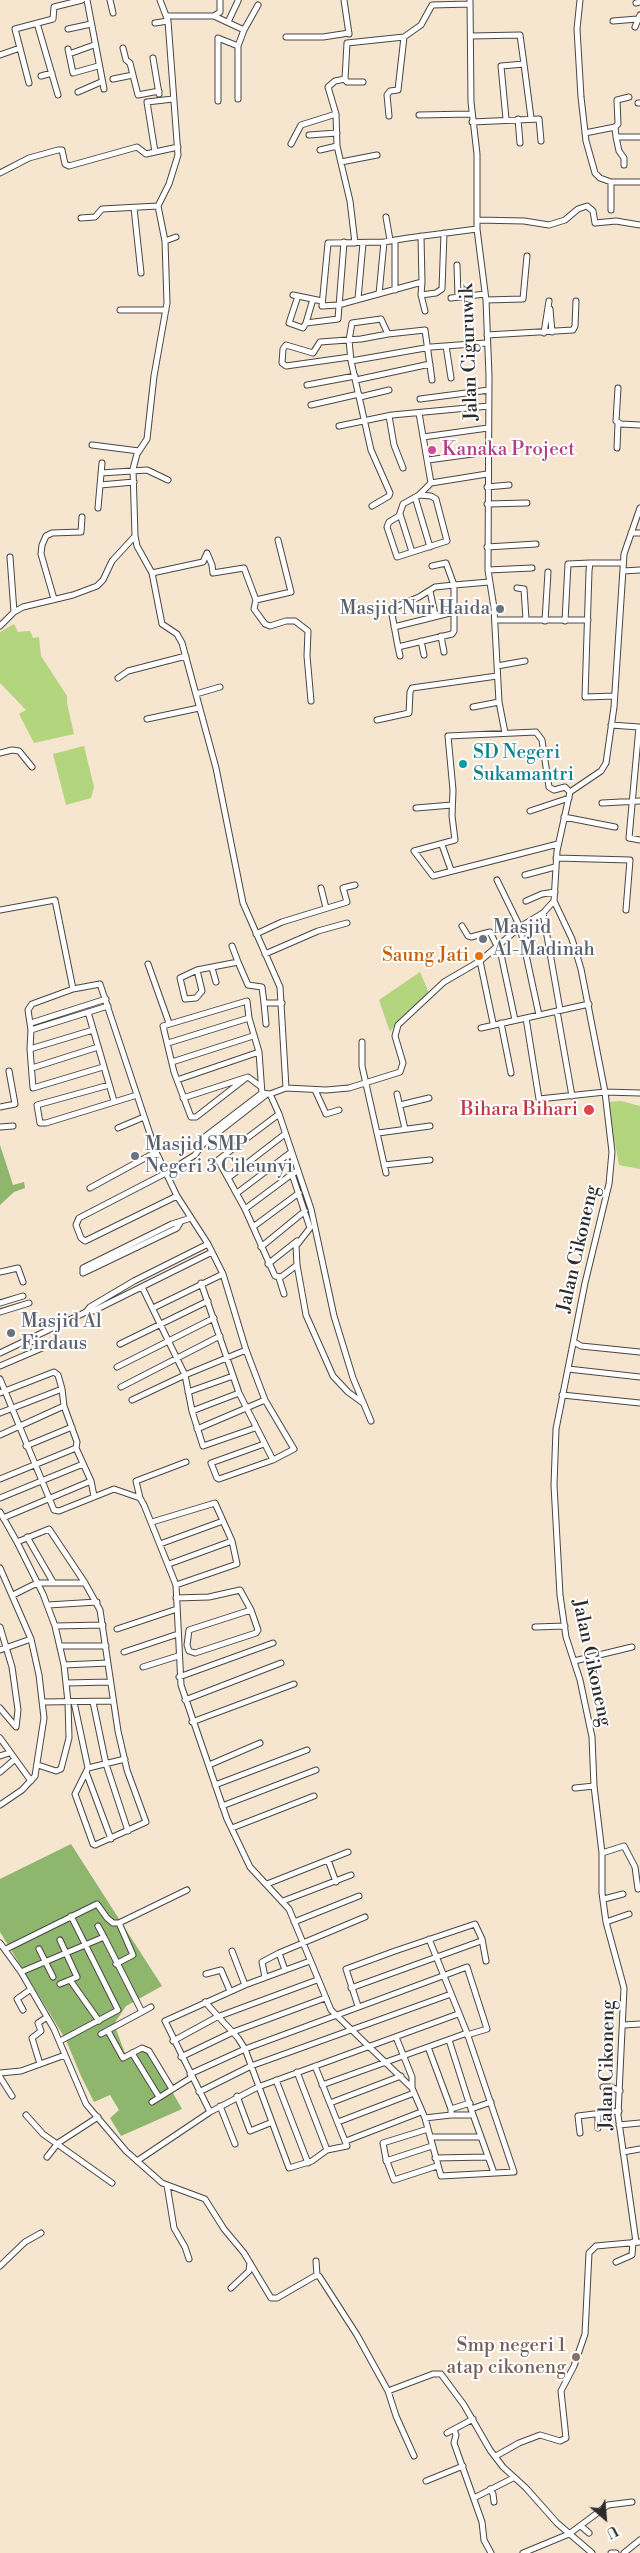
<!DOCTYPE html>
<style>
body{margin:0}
#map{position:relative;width:640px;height:2553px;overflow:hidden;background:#f6e5cf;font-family:"Libre Bodoni",serif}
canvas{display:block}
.north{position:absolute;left:580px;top:2493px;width:50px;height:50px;-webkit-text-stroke:4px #fff;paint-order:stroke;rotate:153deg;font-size:14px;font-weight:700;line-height:20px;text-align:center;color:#2b2b2b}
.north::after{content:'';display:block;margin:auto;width:18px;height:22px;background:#2b2b2b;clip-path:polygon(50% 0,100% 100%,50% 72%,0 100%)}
</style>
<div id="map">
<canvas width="640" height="2553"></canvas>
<div class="north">U</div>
</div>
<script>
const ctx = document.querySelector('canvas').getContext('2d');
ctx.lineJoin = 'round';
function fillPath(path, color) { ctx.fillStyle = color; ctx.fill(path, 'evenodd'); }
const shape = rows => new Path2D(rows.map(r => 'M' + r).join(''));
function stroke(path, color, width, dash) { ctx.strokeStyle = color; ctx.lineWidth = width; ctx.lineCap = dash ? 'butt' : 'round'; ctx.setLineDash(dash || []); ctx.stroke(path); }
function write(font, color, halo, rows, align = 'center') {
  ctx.font = font + ' "Libre Bodoni",serif'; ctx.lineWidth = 4; ctx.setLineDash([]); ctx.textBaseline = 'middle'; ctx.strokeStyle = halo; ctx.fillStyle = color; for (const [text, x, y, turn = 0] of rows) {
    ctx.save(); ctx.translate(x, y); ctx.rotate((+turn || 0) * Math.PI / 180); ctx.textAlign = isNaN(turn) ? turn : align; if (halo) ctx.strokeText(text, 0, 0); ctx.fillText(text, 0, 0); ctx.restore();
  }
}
const green = shape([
 [14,624,18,632,30,631,33,638,39,637,41,656,67,696,67,703,74,734,34,743,19,714,26,710,0,683,0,632],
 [84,746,94,787,91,798,66,805,53,754],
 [420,972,429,993,397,1022,390,1032,379,1000],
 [621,1101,640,1106,640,1169,619,1165,607,1102]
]);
const forest = shape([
 [0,1145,13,1185,24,1182,25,1188,14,1192,0,1205],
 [71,1844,162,1986,126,2006,114,2024,126,2056,147,2047,182,2109,121,2136,110,2118,119,2110,110,2095,94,2102,81,2076,66,2040,0,1932,0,1879]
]);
const street = shape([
 [87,0,104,89],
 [110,0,113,13],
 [160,0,168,21,178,155,169,184,158,206,165,241,167,303,154,376,147,439,137,454,133,469,135,536,137,546,152,573,162,624,177,634,182,643,216,768,243,903,280,987,286,1088],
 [344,0,349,34],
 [470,0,471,102,477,154,477,229,486,300,489,376,488,570,494,608,499,702,505,733],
 [580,0,577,29,581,97,586,141,595,173,600,178,611,182,640,182],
 [636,3,640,2],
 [167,16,214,16,220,12,220,0],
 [214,16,244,30,238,46,238,99],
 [613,21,637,19],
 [228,22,238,1],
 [37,23,58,95],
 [155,23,168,21],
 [635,27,640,15],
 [68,29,91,24],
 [244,30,258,5],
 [471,36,520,35,524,64],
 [286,37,323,37,349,33],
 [123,48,126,60,130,63,138,95,159,91],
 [68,49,73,73,98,66],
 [69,54,94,45],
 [0,55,20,48],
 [153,58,159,94],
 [41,76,52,73],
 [113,79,133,75],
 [345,79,347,82,363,82],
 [29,83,15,29,53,19,54,7,82,0],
 [78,92,101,82],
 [218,101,218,38,238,46],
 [638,103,640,103],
 [419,115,471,114],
 [389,116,387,95,390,91,398,90,404,37],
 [506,119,501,66,524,64,531,118],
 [518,119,520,143],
 [472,122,539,119,541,141],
 [615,127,618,124,617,100,629,97],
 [585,133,615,127,616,137,640,137],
 [309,135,337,133],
 [616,137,619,151,624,158,624,165],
 [291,144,301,125,336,114],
 [320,150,337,146],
 [155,152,147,102,173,99],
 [341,162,377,155],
 [0,173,29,158,58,150,62,150,65,164,69,166,137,147,146,154,178,147],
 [134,208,141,273],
 [611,210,611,182],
 [386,217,390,240],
 [81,218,95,217,102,209,158,206],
 [477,220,524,221,549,225,565,220,578,209,587,206,593,211,595,223,616,221,640,225],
 [421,236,422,282,338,305,322,306,328,243,384,242,408,238,477,229],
 [395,240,395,290],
 [165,241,176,237],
 [355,243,350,201,337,146,336,114,328,87,335,81,345,79,347,43,404,37,421,25,432,5,470,4],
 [457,265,458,297],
 [422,282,421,295,436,293,442,289,444,233],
 [379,294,384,242],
 [293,295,322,301],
 [421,295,425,311],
 [298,296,289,323,303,328,306,323],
 [451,298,485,294],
 [313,299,306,323,338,319,344,242],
 [358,299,363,243],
 [486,300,523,299,527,256],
 [550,309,552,332],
 [120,310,166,310],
 [544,333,549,301],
 [487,335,573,330,575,326,576,301],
 [446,346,451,378],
 [350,357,286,366,282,363,283,349,286,345,313,353,320,342,361,339,388,334],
 [351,361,431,347,486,343],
 [356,380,430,364],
 [307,385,355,376],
 [618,388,616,421,621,424,640,425],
 [360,397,389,390],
 [420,399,489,390],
 [311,405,359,394],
 [419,413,431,483],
 [389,416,394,445,403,468],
 [339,426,392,415,489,406],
 [423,437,488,428],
 [92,445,139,451],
 [617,448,618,423],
 [428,460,487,452],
 [101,473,147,470,168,480],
 [100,485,134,482],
 [487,487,509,485],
 [419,495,431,496,436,499,447,541,397,557,387,527,389,522,399,516,403,504,419,495,431,483,487,474],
 [415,497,430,547],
 [487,504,527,503],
 [372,506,389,496,390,493,371,450,351,361,349,340,352,323,381,319,388,334,425,330,432,380],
 [98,508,102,463],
 [400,514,412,552],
 [631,533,640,533],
 [487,547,536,544],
 [10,557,14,612],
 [432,566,446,563,454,585,435,587,419,597,391,609,398,647,452,634,454,631,454,585,489,582],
 [488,570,532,568],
 [623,571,640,570],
 [152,573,203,562,207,553,212,565,213,573,244,568,256,600,254,609,265,624,270,626,286,621,295,621,308,631,307,656,311,701],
 [517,588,524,589,526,619],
 [430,591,435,615],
 [54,599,41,554,42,545,46,536,52,533,81,532,82,517],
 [256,600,291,592,278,540],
 [495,620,588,620],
 [545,621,548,572],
 [565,621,568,564,590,563],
 [0,626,14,612,23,607,73,595,97,586,103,580,112,561,135,536],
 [394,627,454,612],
 [441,636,444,652],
 [421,641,424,655],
 [398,647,400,656],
 [497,666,525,661],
 [118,678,128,671,186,656],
 [196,694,220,687],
 [614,696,585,697,589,571,590,563,623,563],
 [473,707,499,702],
 [147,719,199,708],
 [377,720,409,713,410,692,412,688,497,676],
 [611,725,639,727,629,838,640,840],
 [0,753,12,750,19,751,32,767],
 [570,792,601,771,606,763,614,707,624,554,640,508],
 [602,803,640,801],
 [416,808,452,805],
 [530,811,569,798],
 [564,817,615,827],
 [558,844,433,876,414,851,455,840,452,816,453,790,448,736,536,732,542,740,549,787,554,790,565,787,570,792,557,851,554,901,572,939,581,969,605,1092,612,1152,609,1184,585,1283,556,1429,554,1485,560,1595,566,1637,580,1680,592,1737,594,1786,602,1853,602,1893,606,1922,624,1988,618,2115,636,2242],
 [442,845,451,870],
 [556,858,630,860,626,910],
 [525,875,555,867],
 [497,880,520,927,539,1015],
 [321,888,326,908],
 [526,901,542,894,555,892],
 [0,910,55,900,73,989],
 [543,913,560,1010],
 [462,926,468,936,471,937,490,932,497,946],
 [256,934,282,922,347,902,343,888,355,885],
 [499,945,515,1020],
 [232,946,238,962],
 [265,954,318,931,347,923],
 [480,961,493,1023],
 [148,964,169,1023],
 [212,968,216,982],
 [197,970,180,978,185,999,196,998,202,991,197,970,238,962,248,985,262,987,264,1003,282,1003],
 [264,1003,266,1024],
 [557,1011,572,1096],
 [88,1012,114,1101],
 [526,1018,539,1099,605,1092,640,1093],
 [31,1023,106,999],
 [501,1023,511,1073],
 [481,1028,589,1004],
 [31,1030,28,1010,32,1004,73,989,100,984,156,1152],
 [93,1030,30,1049,33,1088,103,1067],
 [362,1042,362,1066,386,1173],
 [168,1043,249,1018],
 [30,1049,31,1030,108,1006],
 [172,1062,253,1036],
 [32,1068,98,1047],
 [246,1078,196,1117,191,1117,174,1072,163,1026,247,1001,249,1018,259,1052,262,1094],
 [177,1080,259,1052],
 [109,1085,37,1105,40,1123,46,1123,137,1095],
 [315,1090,326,1114,339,1110],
 [270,1094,279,1114,311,1209,334,1316,353,1378,371,1421],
 [397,1094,405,1129],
 [183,1098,248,1077,260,1086],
 [400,1105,429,1098],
 [0,1107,15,1104,9,1071],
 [279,1114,218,1160,245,1209,275,1276,281,1277,297,1265],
 [0,1127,13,1126],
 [118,1128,144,1117],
 [378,1133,430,1126],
 [202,1145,202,1139,262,1093,270,1094,286,1088,326,1090,349,1088,400,1072,403,1063,395,1036,398,1025,444,982,480,961,520,927,543,913,554,901],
 [384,1165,430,1160],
 [297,1171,292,1174,310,1228,296,1246,297,1265,306,1315,333,1376,348,1392,363,1403],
 [228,1178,285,1134],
 [90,1188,156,1152,177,1196,208,1244,223,1274,246,1350,265,1400,294,1449,273,1460,219,1479,217,1478,211,1463,264,1444],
 [237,1193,290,1153],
 [177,1196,85,1241,81,1238,76,1225,79,1218,166,1173,195,1155,202,1145,267,1094],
 [245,1209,292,1174],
 [253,1227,299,1193],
 [261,1247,305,1211],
 [268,1264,297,1241],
 [0,1272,18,1268,23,1282],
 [83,1273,83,1268,172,1224,191,1218],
 [83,1273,177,1228,180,1223],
 [279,1278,284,1294],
 [201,1283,239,1393,273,1460],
 [142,1287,185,1375,192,1411,203,1446,255,1428],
 [0,1303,23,1296],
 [153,1308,223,1274],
 [0,1312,29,1303],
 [86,1312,90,1307,134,1281,208,1244],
 [574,1342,581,1346,640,1352],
 [120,1344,208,1301],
 [0,1353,86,1312,93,1311,212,1252],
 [0,1366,42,1348,41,1343,30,1341],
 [117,1367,214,1318],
 [568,1369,640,1377],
 [0,1379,54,1510,59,1511,114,1489,140,1498,144,1505,176,1585,181,1685,227,1819,250,1867,289,1909,331,2010,412,2088,425,2118,441,2176,514,2172,467,2033,429,1939],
 [121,1387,220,1336],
 [62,1389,64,1406,77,1442,76,1448,91,1481,94,1496],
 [188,1392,233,1376],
 [0,1393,54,1372,58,1375,62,1389,0,1413],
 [562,1395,640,1403],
 [132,1400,185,1375,246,1350],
 [192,1411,239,1393],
 [197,1429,265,1400],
 [0,1435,64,1406],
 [26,1446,72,1427],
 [0,1479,76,1448],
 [0,1498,83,1464],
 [140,1498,136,1481,186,1462],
 [0,1512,17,1542,49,1529,85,1583,100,1610,118,1731,127,1770,146,1822,95,1845,93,1844,75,1794,88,1768,74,1702],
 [3,1518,91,1481],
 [152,1522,215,1503,232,1541,237,1564,176,1585],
 [27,1537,53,1582],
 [17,1542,43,1594,55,1626,64,1665,68,1702,69,1738,61,1769,56,1771,38,1765],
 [160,1544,223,1521],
 [169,1564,232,1541],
 [0,1568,31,1639,39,1675,44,1718,35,1776,22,1790,0,1805],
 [13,1595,37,1583,85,1583],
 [176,1598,209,1597,240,1590,251,1610,189,1630,187,1645,189,1651,195,1653,256,1633,258,1630,251,1610],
 [48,1605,97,1602],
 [55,1626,103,1625],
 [0,1627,12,1667,18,1710,16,1727,0,1708],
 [535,1627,565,1626],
 [117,1629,177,1609],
 [60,1646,106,1646],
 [0,1650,31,1639],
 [124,1652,178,1634],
 [574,1661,632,1647],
 [64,1665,108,1663],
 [143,1667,178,1656],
 [179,1677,273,1643],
 [66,1683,110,1682],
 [185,1700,281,1663],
 [43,1702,112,1701],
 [93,1702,106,1764,128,1831],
 [192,1722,294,1684],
 [0,1738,31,1781],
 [0,1756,9,1753],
 [209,1765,260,1743],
 [88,1768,125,1759],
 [0,1772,14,1760],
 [86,1772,111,1839],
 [215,1785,307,1750],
 [575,1788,594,1786],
 [222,1806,316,1770],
 [232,1828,314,1796],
 [602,1853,624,1846,635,1867,638,1889],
 [328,1860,336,1882],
 [267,1884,348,1852],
 [604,1899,623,1894],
 [283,1901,351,1875],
 [294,1922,359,1896],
 [606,1922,629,1914],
 [104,1937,142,2012,151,2007],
 [60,1940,77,1977,60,1984],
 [0,1943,21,1972,54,2029,86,2104,126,2151,162,2183,205,2199,224,2229,244,2253,271,2298,277,2298,315,2276,319,2276,357,2335,388,2391,433,2374,441,2374,464,2405,490,2450,503,2467,526,2488,557,2523,592,2553],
 [6,1949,97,1904,107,1918,113,1923,119,1923,187,1890],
 [39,1949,53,1977],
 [232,1951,245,1985],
 [116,1964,133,1955,119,1923],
 [285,1970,279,1953,365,1917],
 [21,1972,104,1937,98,1926],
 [206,1974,221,1970,230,1991],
 [265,1977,262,1962,279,1953],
 [70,1980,99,2021],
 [351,1988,481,1941],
 [205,2002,238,2038,245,2049,289,2168,312,2161,327,2150,347,2146,315,2066],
 [358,2006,346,1969,395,1951,475,1924,482,1939,486,1961],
 [23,2010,17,1999,31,1989],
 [624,2025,640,2024],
 [108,2031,123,2058,142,2048,149,2051,172,2089],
 [101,2034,142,2012],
 [396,2037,412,2077,412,2088],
 [449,2040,471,2109],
 [60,2041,118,2010,71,1916],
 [173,2041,217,2017,317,1980],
 [428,2047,451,2109],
 [132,2053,159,2097],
 [181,2057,233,2032,325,1998],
 [40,2064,32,2038,41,2031,38,2023,47,2017],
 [297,2072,327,2150],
 [0,2073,21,2071,65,2055],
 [190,2074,245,2049,467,1967,487,2029,467,2035],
 [0,2077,12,2096],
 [276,2080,308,2163],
 [322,2085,467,2033],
 [603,2087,611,2087,620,2091],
 [199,2092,251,2066,451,1994],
 [237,2096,250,2131,270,2123],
 [152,2102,192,2077],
 [491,2102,471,2109,494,2173],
 [330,2103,401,2076],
 [220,2106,235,2144],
 [210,2112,165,2021,245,1985,310,1961],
 [598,2113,598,2128],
 [26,2115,43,2134,112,2183],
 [451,2115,473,2115],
 [425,2118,451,2115,451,2109,470,2103],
 [338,2122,414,2093],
 [619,2125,640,2123],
 [428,2129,383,2143,386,2159,394,2180,437,2166],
 [580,2133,578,2116,619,2111],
 [430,2137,481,2137],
 [346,2141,421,2112],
 [623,2152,640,2149],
 [47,2157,58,2143,98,2117],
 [435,2158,487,2157],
 [137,2161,210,2112,258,2087,458,2014],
 [386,2161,432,2146],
 [167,2185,174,2228,185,2247,189,2259],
 [316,2261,317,2275],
 [616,2262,632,2255,633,2242],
 [0,2266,25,2242,41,2233],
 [231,2288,249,2271,250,2263],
 [388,2391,396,2416,414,2456],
 [454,2429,456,2435,454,2443,482,2522,484,2540,491,2553],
 [447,2433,473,2419],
 [496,2456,519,2443,540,2435,560,2441,566,2438,561,2391,574,2366,585,2334,589,2253,596,2246,640,2242],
 [426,2481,463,2466],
 [490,2489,493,2494,494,2502],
 [474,2498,513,2478],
 [581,2526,589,2533],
 [523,2553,569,2534,608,2505,632,2502],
 [611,2553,616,2553],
 [624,2553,640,2540]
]);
const markers = [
 [432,450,5,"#d1479c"],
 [500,609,5,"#6b7280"],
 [463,764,5,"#0f9aa8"],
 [483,939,5,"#6b7280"],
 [479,956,5,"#e8710a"],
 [589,1110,6,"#e0444e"],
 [135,1156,5,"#6b7280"],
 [11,1333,5,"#6b7280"],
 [576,2357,5,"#8d6e63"]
];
const streetNames = [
 ["Jalan Ciguruwik",470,352,-92],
 ["Jalan Cikoneng",579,1249,-77],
 ["Jalan Cikoneng",591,1663,78],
 ["Jalan Cikoneng",608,2065,-89]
];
const hotelNames = [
 ["Kanaka Project",442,450]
];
const worshipNames = [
 ["Masjid Nur Haida",490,609,"right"],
 ["Masjid",493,928],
 ["Al-Madinah",493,950],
 ["Masjid SMP",145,1145],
 ["Negeri 3 Cileunyi",145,1167],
 ["Masjid Al",21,1322],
 ["Firdaus",21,1344]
];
const cultureNames = [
 ["SD Negeri",473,753],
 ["Sukamantri",473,775]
];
const foodNames = [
 ["Saung Jati",469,956]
];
const healthNames = [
 ["Bihara Bihari",578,1110]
];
const educationNames = [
 ["Smp negeri 1",566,2346],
 ["atap cikoneng",566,2368]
];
fillPath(green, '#b3d57d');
fillPath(forest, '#8eb66c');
stroke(street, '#494744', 7);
stroke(street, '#fff', 5);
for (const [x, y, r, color] of markers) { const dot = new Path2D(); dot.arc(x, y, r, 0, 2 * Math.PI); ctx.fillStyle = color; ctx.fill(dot); stroke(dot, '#fff', 2); }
write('19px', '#2b2b2b', '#fff', streetNames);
write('19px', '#b23c85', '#fff', hotelNames, 'left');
write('19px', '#5b616d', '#fff', worshipNames, 'left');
write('19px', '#0d838f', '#fff', cultureNames, 'left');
write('19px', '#c56008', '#fff', foodNames, 'right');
write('19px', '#be3a42', '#fff', healthNames, 'right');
write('19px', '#785e54', '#fff', educationNames, 'right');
</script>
